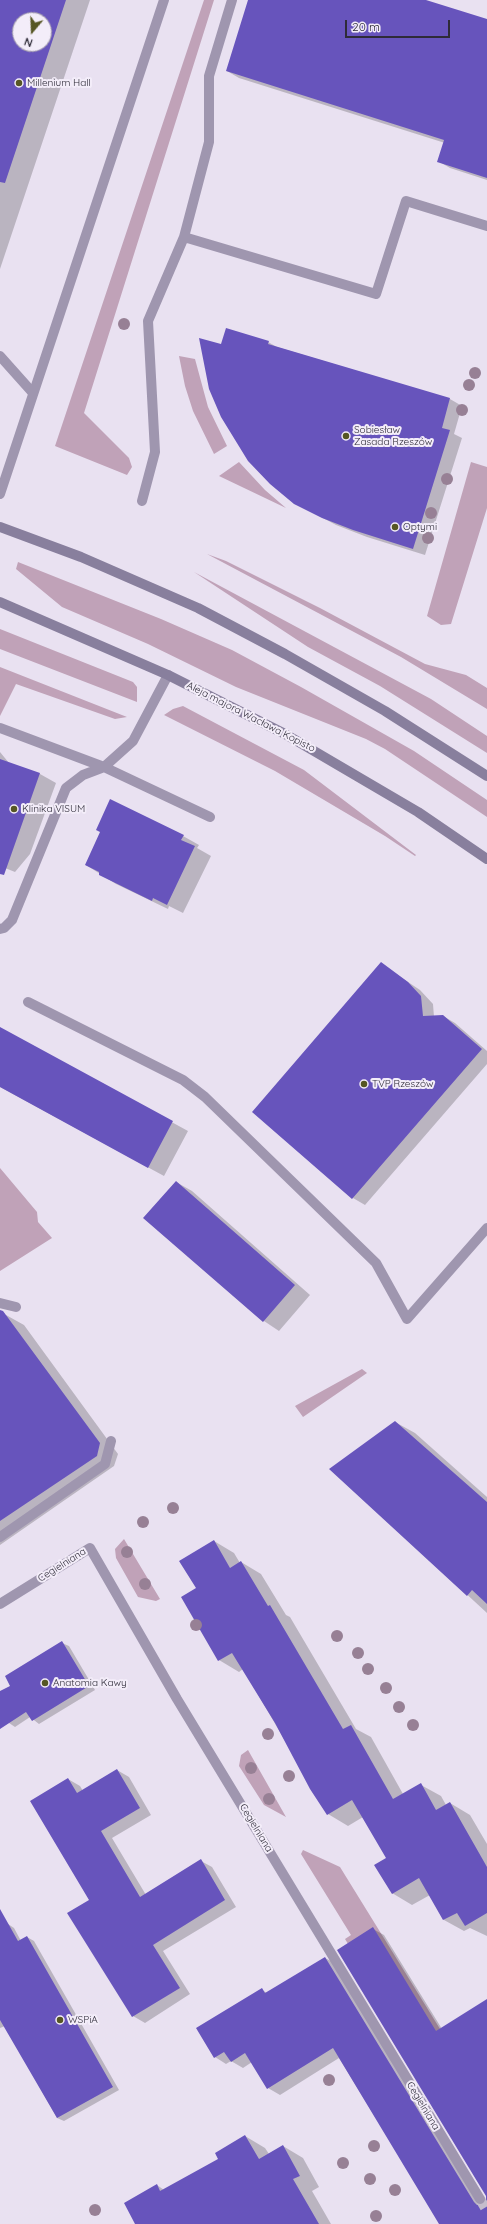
<!DOCTYPE html>
<meta charset="utf-8">
<style>
body{margin:0}
#map{position:relative;width:487px;height:2224px;overflow:hidden;background:#e9e1f1;font-family:Quicksand,sans-serif}
canvas{display:block}
.north{position:absolute;left:12px;top:12px;width:40px;height:40px;box-sizing:border-box;background:#f3edf9;border:1px solid #a49fac;border-radius:50%;rotate:199deg;font-size:11px;font-weight:700;line-height:16px;text-align:center;color:#2e2b38}
.north::after{content:'';display:block;margin:auto;width:14px;height:18px;background:#565624;clip-path:polygon(50% 0,100% 100%,50% 72%,0 100%)}
.scale{position:absolute;left:345px;top:20px;width:105px;height:18px;box-sizing:border-box;border:2px solid #2e2b38;border-top:0;padding-left:5px;font-size:12px;line-height:14px;white-space:nowrap;color:#2e2b38;-webkit-text-stroke:3px #f3edf9;paint-order:stroke}
</style>
<div id="map">
<canvas width="487" height="2224"></canvas>
<div class="north">N</div>
<div class="scale">20 m</div>
</div>
<script>
const ctx = document.querySelector('canvas').getContext('2d');
ctx.lineJoin = 'round';
function fillPath(path, color) { ctx.fillStyle = color; ctx.fill(path, 'evenodd'); }
const shape = rows => new Path2D(rows.map(r => 'M' + r).join(''));
function stroke(path, color, width, dash) { ctx.strokeStyle = color; ctx.lineWidth = width; ctx.lineCap = dash ? 'butt' : 'round'; ctx.setLineDash(dash || []); ctx.stroke(path); }
function write(font, color, halo, rows, align = 'center') {
  ctx.font = font + ' Quicksand,sans-serif'; ctx.lineWidth = 4; ctx.setLineDash([]); ctx.textBaseline = 'middle'; ctx.strokeStyle = halo; ctx.fillStyle = color; for (const [text, x, y, turn = 0] of rows) {
    ctx.save(); ctx.translate(x, y); ctx.rotate((+turn || 0) * Math.PI / 180); ctx.textAlign = isNaN(turn) ? turn : align; if (halo) ctx.strokeText(text, 0, 0); ctx.fillText(text, 0, 0); ctx.restore();
  }
}
const green = shape([
 [204,0,214,0,84,413,129,458,132,467,127,475,55,446],
 [179,356,195,359,208,407,227,446,214,454,193,411,185,386],
 [239,462,265,490,286,508,219,476],
 [471,462,487,467,487,508,451,624,441,625,427,616],
 [207,554,226,561,320,608,425,664,466,675,487,688,487,709,401,657],
 [18,562,161,619,232,650,301,687,414,751,487,800,487,817,385,749,366,739,236,687,148,644,62,607,16,569],
 [194,572,431,699,487,736,487,753,380,686,308,647],
 [0,629,133,682,137,687,137,702,0,649],
 [0,667,127,717,115,719,16,684,0,716],
 [183,706,304,770,416,855,415,856,385,836,275,771,164,715,173,709],
 [0,1168,37,1212,38,1222,52,1238,0,1271],
 [362,1369,367,1373,303,1417,295,1406],
 [124,1539,160,1599,156,1601,138,1597,116,1558,115,1549],
 [248,1750,286,1817,264,1805,239,1766,241,1755],
 [303,1850,340,1867,487,2105,487,2173,345,1939,351,1935,301,1854]
]);
const shadow = shape([
 [0,0,90,0,0,269],
 [20,20,44,20,44,44,20,44],
 [249,0,423,0,487,20,487,180,450,168,438,161,445,143,239,78,227,71],
 [268,342,277,347,450,399,462,406,454,434,462,438,425,555,367,537,336,525,308,510,222,345],
 [0,752,9,763,40,774,56,783,30,854,15,872,0,866],
 [101,832,183,836,199,845,197,848,211,856,183,913,169,906,168,909,116,884,86,865],
 [381,964,420,990,433,1004,434,1017,443,1016,455,1023,487,1051,487,1064,365,1205,353,1198],
 [3,1030,188,1131,164,1176,0,1087,0,1036],
 [176,1182,192,1191,310,1295,279,1331,264,1321,144,1218],
 [6,1315,24,1325,118,1454,114,1466,0,1545,0,1319],
 [395,1422,415,1433,487,1497,487,1613,331,1469],
 [214,1541,234,1553,240,1563,241,1562,261,1574,286,1615,290,1617,356,1729,371,1737,403,1794,421,1785,441,1796,446,1805,450,1803,470,1815,487,1844,487,1936,470,1928,464,1931,444,1920,430,1895,412,1905,392,1893,388,1859,363,1817,348,1826,328,1814,243,1669,239,1672,219,1660,197,1589],
 [62,1643,69,1646,95,1690,39,1724,30,1717,15,1727,9,1723,0,1708,0,1692,11,1686],
 [117,1770,129,1777,151,1815,112,1838,146,1895,201,1861,212,1867,236,1907,163,1951,190,1994,145,2023,133,2016,91,1901,68,1779,80,1786,83,1791],
 [8,1924,14,1928,21,1941,27,1937,34,1941,119,2090,64,2121,57,2118,5,2026,0,2028,0,1928],
 [373,1929,384,1935,442,2029,487,2000,487,2224,441,2224,339,2058,280,2095,268,2088,252,2062,243,2068,231,2061,226,2064,215,2057,262,1990,267,1993,325,1958,337,1964,483,2206,487,2202,487,2195],
 [245,2136,265,2148,269,2154,283,2146,303,2158,319,2187,312,2191,331,2224,136,2224,157,2185,164,2190,220,2159]
]);
const building = shape([
 [0,0,66,0,5,183,0,182],
 [20,20,44,20,44,44,20,44],
 [248,0,426,0,487,19,487,178,437,162,444,140,226,71],
 [226,328,269,341,268,344,450,398,442,428,450,430,413,549,353,530,322,518,294,504,270,484,248,461,221,417,209,389,199,338,221,344],
 [0,759,40,773,4,875,0,874],
 [110,799,184,835,181,840,195,846,167,905,153,898,152,901,99,875,99,872,85,865,100,832,96,830],
 [381,962,408,982,421,996,423,1016,443,1015,482,1049,352,1199,252,1112],
 [0,1027,173,1121,148,1168,0,1087],
 [176,1181,295,1285,263,1322,143,1218],
 [0,1310,3,1311,100,1443,97,1456,0,1521],
 [395,1421,487,1502,487,1604,472,1590,467,1596,329,1469],
 [214,1540,230,1568,241,1561,268,1606,270,1605,343,1729,351,1725,393,1799,421,1783,436,1810,450,1802,487,1867,487,1913,465,1926,457,1913,443,1920,419,1878,392,1894,374,1865,386,1858,352,1800,327,1815,310,1789,275,1723,232,1653,218,1661,181,1597,196,1588,179,1561],
 [62,1641,89,1686,32,1721,26,1712,0,1729,0,1691,10,1686,5,1676],
 [117,1769,140,1808,101,1831,140,1897,201,1859,225,1900,153,1945,180,1988,132,2017,67,1913,89,1900,30,1801,68,1778,77,1793],
 [0,1909,18,1941,27,1936,113,2087,57,2118,0,2020],
 [373,1927,436,2031,487,1999,487,2224,439,2224,333,2048,267,2089,245,2053,231,2062,224,2052,214,2058,196,2028,262,1988,265,1993,325,1957,474,2202,477,2205,483,2205,486,2202,486,2196,337,1950],
 [245,2135,259,2159,283,2145,300,2176,293,2179,319,2224,135,2224,124,2203,157,2184,160,2191,218,2159,215,2153]
]);
const streetTunnel = shape([
 [480,2199,487,2211]
]);
const lane = shape([
 [184,237,376,294,406,201,487,226],
 [0,356,33,393],
 [142,501,155,452,148,321,184,237,209,142,209,76,232,0],
 [0,728,104,767,210,817],
 [0,929,4,928,12,920,66,788,83,775,104,767,133,741,168,675],
 [28,1002,183,1080,205,1097,376,1263,407,1319,487,1228],
 [0,1303,16,1307],
 [0,1537,105,1464,111,1441]
]);
const street = shape([
 [0,494,164,0],
 [0,1604,90,1548,177,1699,480,2199]
]);
const secondary = shape([
 [0,527,81,557,198,608,285,654,385,711,487,776],
 [0,602,168,675,285,734,418,812,487,859]
]);
const trees = [
 [124,324],
 [475,373],
 [469,385],
 [462,410],
 [447,479],
 [431,513],
 [428,538],
 [173,1508],
 [143,1522],
 [127,1552],
 [145,1584],
 [196,1625],
 [337,1636],
 [358,1653],
 [368,1669],
 [386,1688],
 [399,1707],
 [413,1725],
 [268,1734],
 [251,1768],
 [289,1776],
 [269,1799],
 [329,2080],
 [374,2146],
 [343,2163],
 [370,2179],
 [395,2190],
 [95,2210],
 [376,2216]
];
const markers = [
 [19,83,4,"#565624"],
 [346,436,4,"#565624"],
 [395,527,4,"#565624"],
 [14,809,4,"#565624"],
 [364,1084,4,"#565624"],
 [45,1683,4,"#565624"],
 [60,2020,4,"#565624"]
];
const poiNames = [
 ["Millenium Hall",27,83],
 ["Sobiesław",354,430],
 ["Zasada Rzeszów",354,442],
 ["Optymi",403,527],
 ["Klinika VISUM",22,809],
 ["TVP Rzeszów",372,1084],
 ["Anatomia Kawy",53,1683],
 ["WSPiA",68,2020]
];
const streetNames = [
 ["Aleja majora Wacława Kopisto",251,717,27],
 ["Cegielniana",62,1565,-32],
 ["Cegielniana",256,1828,59],
 ["Cegielniana",423,2106,59]
];
fillPath(green, '#c0a2b8');
fillPath(shadow, '#0003');
fillPath(building, '#6754bc');
stroke(streetTunnel, '#c4bdcc', 10, [10, 5]);
stroke(lane, '#9f96af', 10);
stroke(street, '#9f96af', 10);
stroke(secondary, '#887f9d', 10);
ctx.fillStyle = '#978095';
for (const [x, y] of trees) { ctx.beginPath(); ctx.arc(x, y, 6, 0, 2 * Math.PI); ctx.fill(); }
for (const [x, y, r, color] of markers) { const dot = new Path2D(); dot.arc(x, y, r, 0, 2 * Math.PI); ctx.fillStyle = color; ctx.fill(dot); stroke(dot, '#f3edf9', 1.5); }
write('10px', '#2e2b38', '#f3edf9', poiNames, 'left');
write('10px', '#2e2b38', '#f3edf9', streetNames);
</script>
